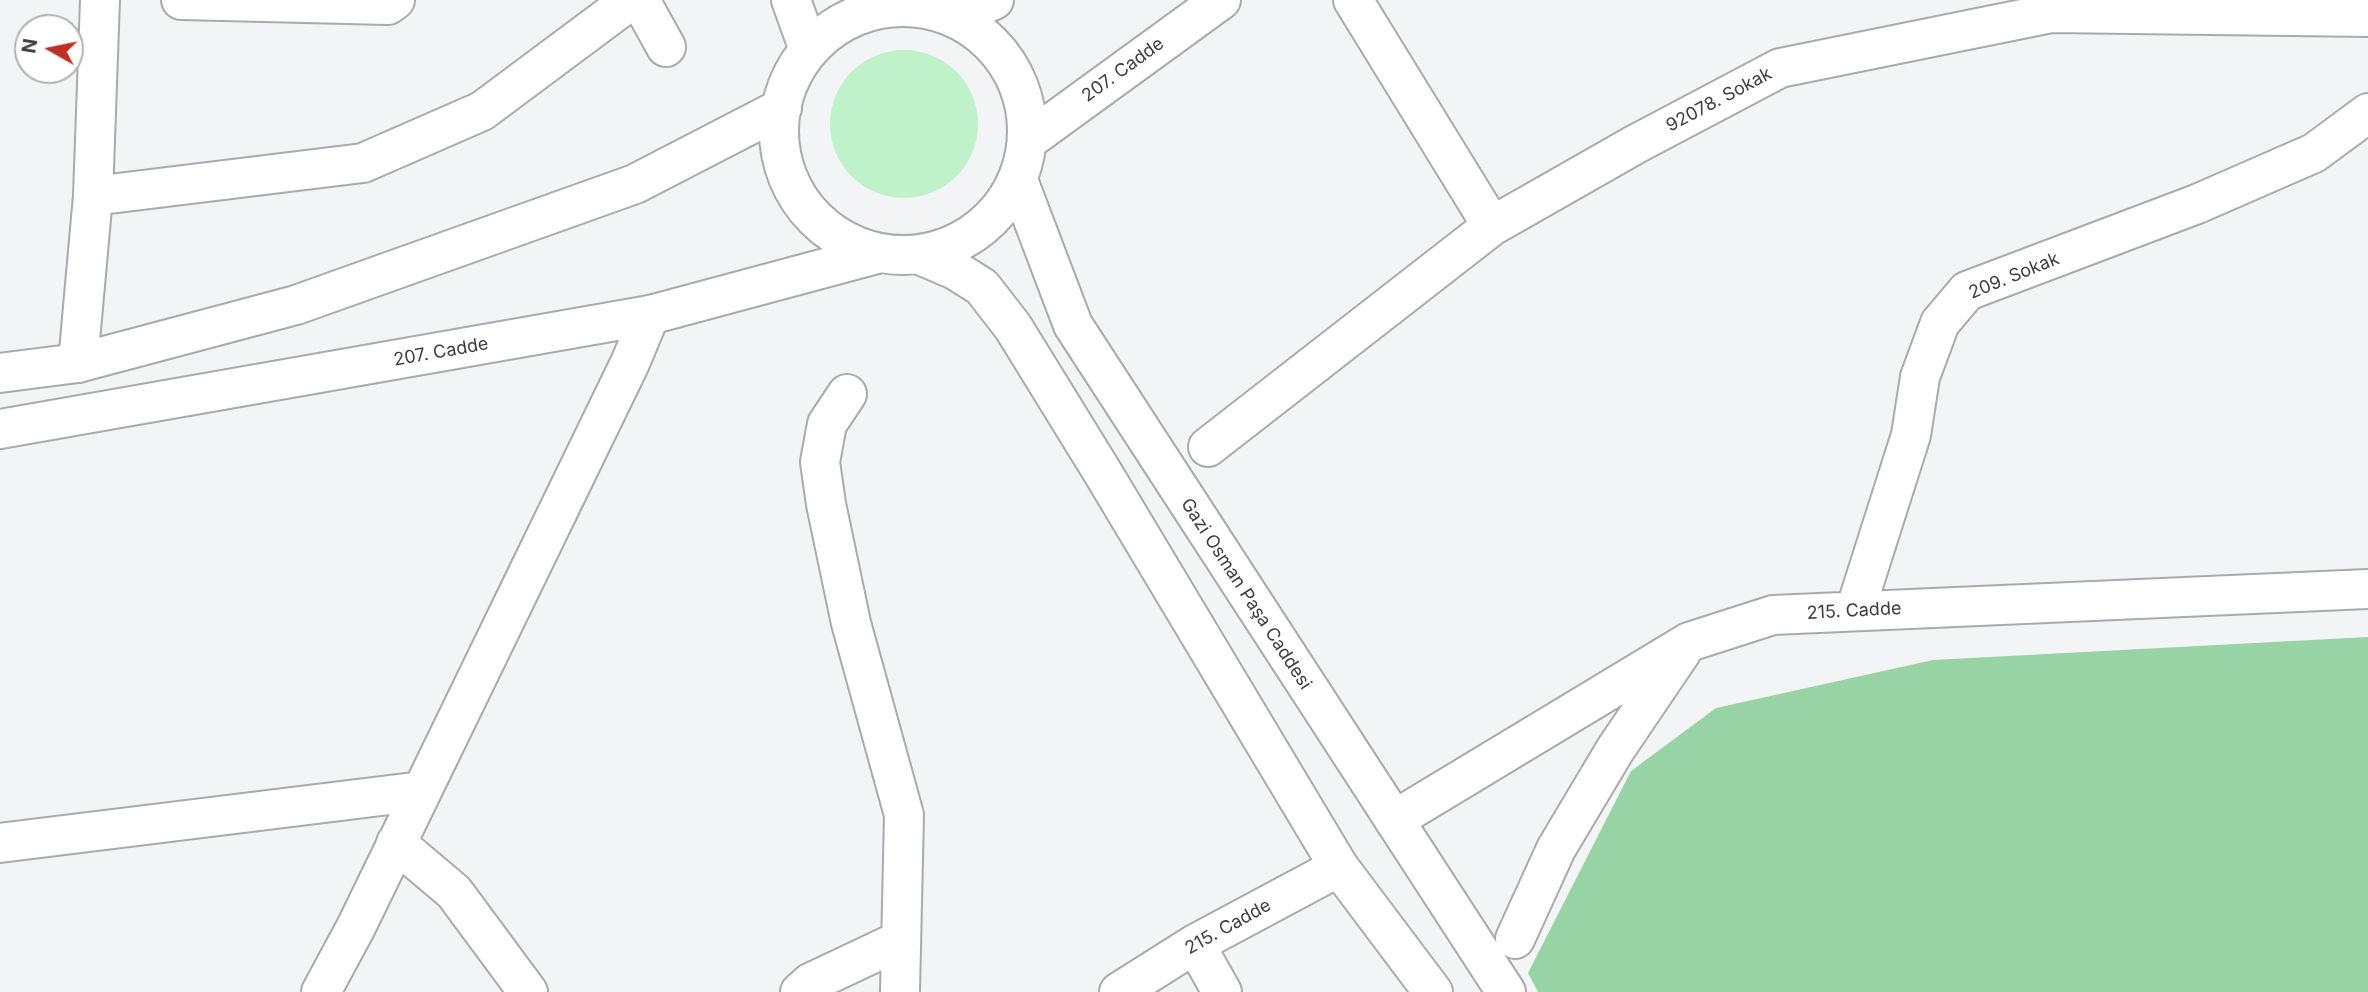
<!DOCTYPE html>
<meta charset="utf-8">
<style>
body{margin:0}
#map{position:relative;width:2368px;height:992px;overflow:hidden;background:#f3f4f6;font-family:Inter,sans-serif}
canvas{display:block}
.north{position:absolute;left:14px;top:14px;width:70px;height:70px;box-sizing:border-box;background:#fff;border:2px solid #b1b1b2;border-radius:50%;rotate:279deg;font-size:19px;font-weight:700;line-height:28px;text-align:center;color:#3c3d3e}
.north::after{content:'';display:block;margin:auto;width:24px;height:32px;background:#bd3024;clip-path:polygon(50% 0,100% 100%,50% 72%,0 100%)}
</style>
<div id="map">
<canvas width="2368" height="992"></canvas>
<div class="north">N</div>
</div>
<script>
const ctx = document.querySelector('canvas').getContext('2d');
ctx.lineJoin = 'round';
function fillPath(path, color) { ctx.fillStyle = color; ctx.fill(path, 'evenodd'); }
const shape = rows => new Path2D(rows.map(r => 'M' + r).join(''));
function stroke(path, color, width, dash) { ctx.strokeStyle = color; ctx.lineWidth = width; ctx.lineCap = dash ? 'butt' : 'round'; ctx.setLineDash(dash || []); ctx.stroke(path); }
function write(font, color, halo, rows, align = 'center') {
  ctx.font = font + ' Inter,sans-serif'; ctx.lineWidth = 5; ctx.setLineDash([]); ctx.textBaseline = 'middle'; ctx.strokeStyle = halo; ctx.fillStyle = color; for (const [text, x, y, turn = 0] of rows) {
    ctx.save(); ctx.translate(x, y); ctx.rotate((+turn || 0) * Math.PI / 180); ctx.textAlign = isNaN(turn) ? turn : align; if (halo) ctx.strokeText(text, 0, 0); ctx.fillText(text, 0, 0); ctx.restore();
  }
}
const green = shape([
 '830 124a74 74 0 1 1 148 0a74 74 0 1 1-148 0Z'
]);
const forest = shape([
 [2368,637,2368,992,1538,992,1528,973,1631,771,1716,708,1933,660]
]);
const minor = shape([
 [181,0,388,5,395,0],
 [640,0,666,47],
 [1353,0,1492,226],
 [93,196,363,163,482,111,631,0],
 [78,363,93,196,100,0],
 [847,394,827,424,820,462,826,504,851,623,904,815,900,992],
 [1208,447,1492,226,1636,144,1780,68,2052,13,2368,17],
 [1855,611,1911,435,1920,377,1940,323,1967,291,2197,204,2314,153,2368,113],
 [1394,820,1689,642,1773,615,2368,589],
 [0,843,422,791],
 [396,843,454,892,528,992],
 [1515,939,1556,849,1615,750,1682,651],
 [1195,944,1222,992],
 [321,992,356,927,630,363,650,315],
 [800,992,810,983,901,940],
 [1119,992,1195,944,1339,867]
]);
const major = shape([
 [791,0,809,50],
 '779 131a124 124 0 1 1 248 0a124 124 0 1 1-248 0Z',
 [954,18,994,0],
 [1027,141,1221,0],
 [1018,180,1073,325,1506,992],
 [920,255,955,270,982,287,1013,327,1103,473,1339,867,1433,992],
 [0,373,78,363,296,305,635,184,782,108],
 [0,429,650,315,877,254]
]);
const streetNames = [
 ["207. Cadde",1123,70,-36],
 ["92078. Sokak",1719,100,-28],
 ["209. Sokak",2014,276,-22],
 ["207. Cadde",441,352,-10],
 ["Gazi Osman Paşa Caddesi",1246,594,57],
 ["215. Cadde",1854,611,-3],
 ["215. Cadde",1228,927,-29]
];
fillPath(green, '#bff1ca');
fillPath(forest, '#97d3a5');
stroke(minor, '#aaaaad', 42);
stroke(major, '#aaaaad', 42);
stroke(minor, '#fff', 38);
stroke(major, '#fff', 38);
write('18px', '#3c3d3e', '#fff', streetNames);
</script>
